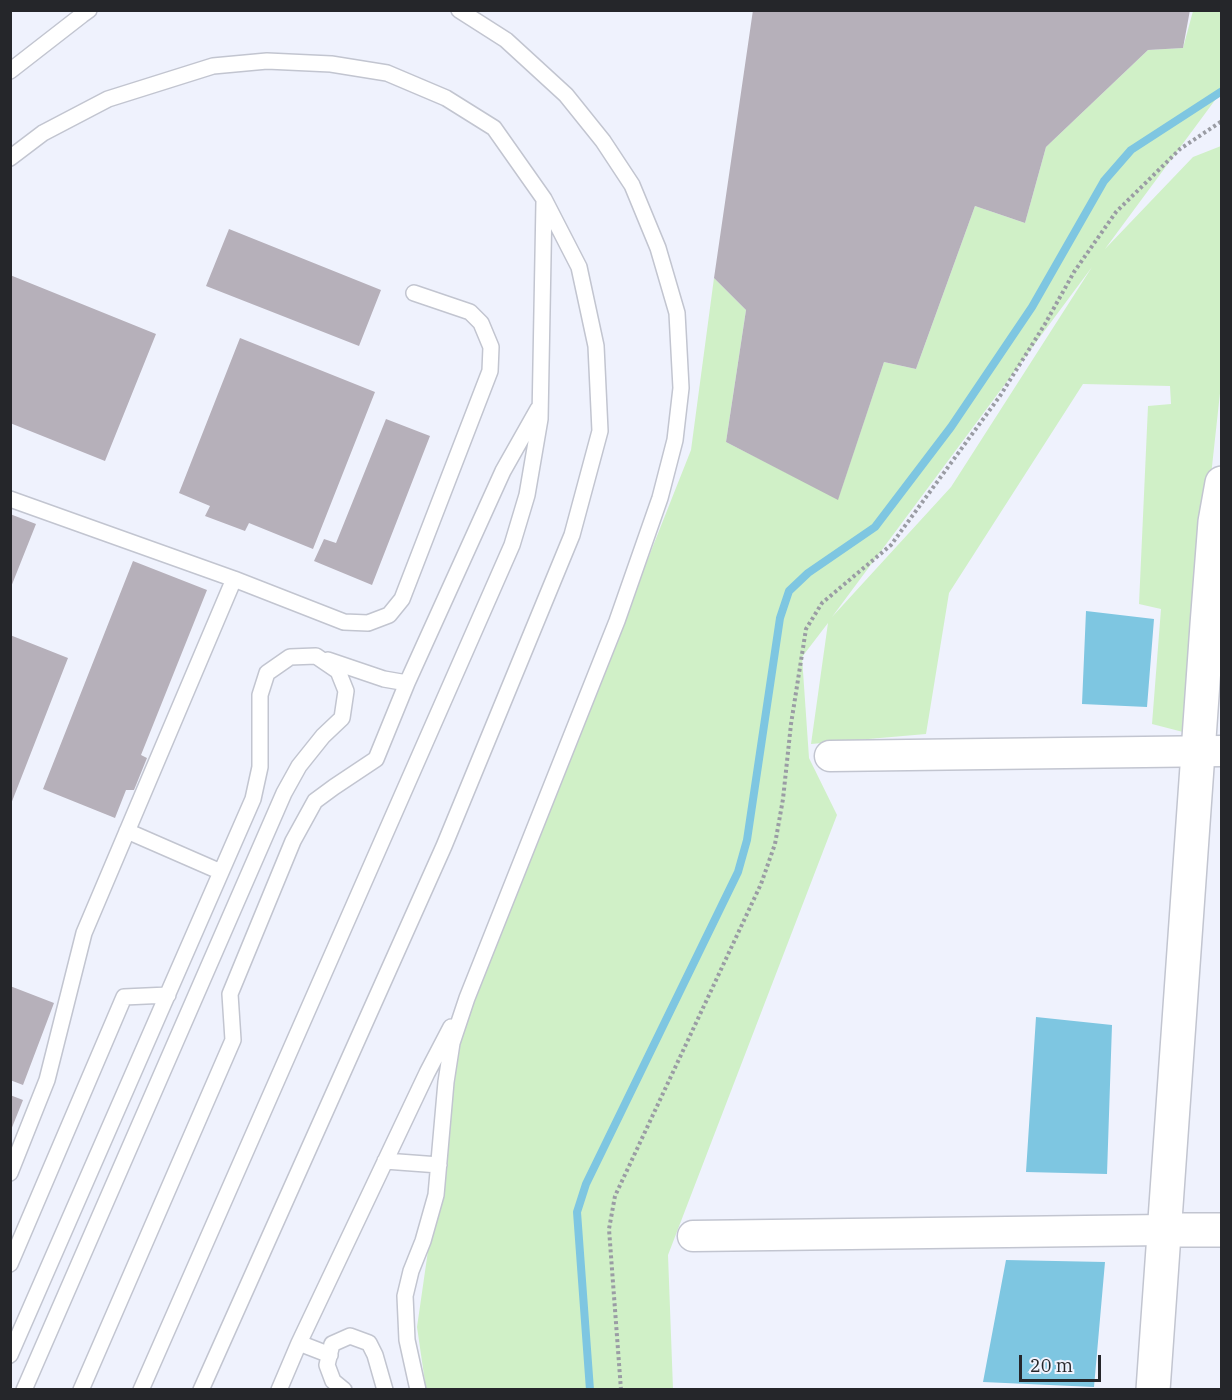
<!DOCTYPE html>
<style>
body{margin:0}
#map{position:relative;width:1232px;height:1400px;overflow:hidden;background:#eff2fd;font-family:"IBM Plex Serif",serif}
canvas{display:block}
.frame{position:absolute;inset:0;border:12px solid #25262a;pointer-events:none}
.scale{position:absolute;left:1019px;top:1355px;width:82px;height:27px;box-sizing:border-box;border:3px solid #25262a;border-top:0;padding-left:8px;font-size:18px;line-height:21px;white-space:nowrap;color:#25262a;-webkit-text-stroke:4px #eff2fd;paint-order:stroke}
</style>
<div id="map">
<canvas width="1232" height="1400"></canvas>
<div class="frame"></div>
<div class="scale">20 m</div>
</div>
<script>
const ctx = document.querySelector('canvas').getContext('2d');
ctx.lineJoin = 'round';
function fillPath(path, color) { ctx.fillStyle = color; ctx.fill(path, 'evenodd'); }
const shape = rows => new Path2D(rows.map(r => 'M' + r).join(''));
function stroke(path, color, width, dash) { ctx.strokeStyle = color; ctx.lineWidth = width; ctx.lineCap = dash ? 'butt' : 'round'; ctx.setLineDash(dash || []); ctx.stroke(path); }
const green = shape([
 [1193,11,1221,11,1221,92,1105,249,1193,157,1221,146,1221,384,1183,732,1152,724,1161,609,1139,604,1148,406,1171,404,1170,386,1083,384,949,593,926,734,811,744,828,623,802,657,809,758,837,815,668,1255,673,1389,426,1389,417,1327,459,1036,691,450,714,278,746,310,726,442,838,499,884,362,916,369,975,206,1025,223,1046,147,1148,50,1183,48],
 [1092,267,951,487,832,617]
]);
const water = shape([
 [1086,611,1154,619,1147,707,1082,704],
 [1036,1017,1112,1025,1107,1174,1026,1172],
 [1006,1260,1105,1262,1094,1387,983,1382]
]);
const stream = shape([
 [590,1390,577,1212,586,1184,738,872,747,840,780,618,789,591,808,573,875,527,951,427,1032,307,1104,181,1131,150,1222,91]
]);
const building = shape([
 [753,10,1190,10,1183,48,1148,50,1046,147,1025,223,975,206,916,369,884,362,838,500,726,442,746,310,714,278],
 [229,229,381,290,359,346,206,286],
 [10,275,156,334,105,461,10,423],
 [240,338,375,392,313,549,249,523,245,531,205,516,210,506,179,493],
 [386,419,430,436,372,585,314,561,324,539,336,543],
 [10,514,36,524,11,587,10,587],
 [133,561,207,590,141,755,147,758,134,790,126,790,115,818,43,789],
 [10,635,68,658,11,804,10,804],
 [10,986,54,1003,23,1085,10,1080],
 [10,1095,23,1100,11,1130,10,1130]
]);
const path = shape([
 [621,1390,609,1229,615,1196,761,884,775,844,783,799,791,724,806,629,822,603,891,545,1000,396,1045,324,1074,272,1116,212,1180,149,1222,121]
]);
const lane = shape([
 [10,71,82,15,89,10],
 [10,158,43,133,108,99,213,66,267,61,331,64,387,73,446,98,494,128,544,199,579,267,596,346,600,431,572,535,444,846,201,1390],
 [10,499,234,579,84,933,47,1080,10,1173],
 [234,579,344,622,368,623,389,615,402,599,490,371,491,347,481,323,470,312,414,293],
 [328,660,384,679,407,683],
 [127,831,221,872],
 [385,1161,439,1165],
 [10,1264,124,997,168,995],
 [10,1355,253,799,260,767,260,695,267,673,290,657,316,656,338,671,346,691,342,718,323,736,299,766,284,793,24,1390],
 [330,1355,299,1343,427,1073,451,1027],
 [81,1390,233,1040,230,994,293,841,315,801,334,787,376,759,407,683,503,471,538,409],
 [141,1390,512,545,527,495,540,419,544,202],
 [279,1390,299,1343],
 [344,1390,333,1381,327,1365,332,1344,350,1336,369,1343,375,1355,385,1390],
 [418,1390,407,1340,405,1296,411,1271,423,1241,436,1195,446,1082,452,1043,467,998,617,621,660,498,675,440,681,388,677,313,658,248,632,185,603,141,566,95,506,40,459,10]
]);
const street = shape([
 [830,756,1222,751],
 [693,1236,1164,1230]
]);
const secondary = shape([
 [1164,1230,1222,1230],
 [1153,1390,1207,625,1215,522,1222,483]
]);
fillPath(green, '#d0f0c7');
fillPath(water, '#7ec6e1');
stroke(stream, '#7ec6e1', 8);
fillPath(building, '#b6b0ba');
stroke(lane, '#c2c5d0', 18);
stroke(street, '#c2c5d0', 33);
stroke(secondary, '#c2c5d0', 36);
stroke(path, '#9a9ca4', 4, [3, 3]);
stroke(lane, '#fff', 15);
stroke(street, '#fff', 30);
stroke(secondary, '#fff', 33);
</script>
